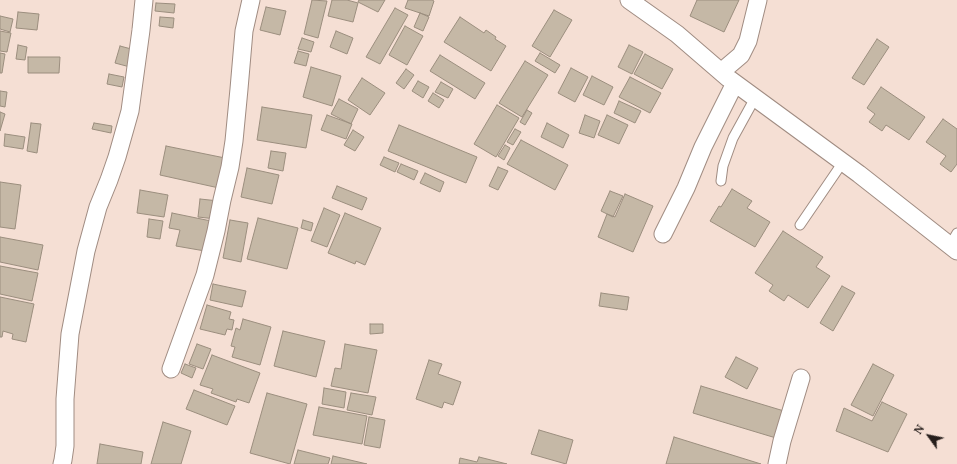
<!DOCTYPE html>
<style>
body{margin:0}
#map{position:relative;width:957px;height:464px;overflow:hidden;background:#f5dfd4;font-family:"Noto Serif",serif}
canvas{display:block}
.north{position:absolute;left:909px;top:416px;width:40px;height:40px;-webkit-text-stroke:3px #f5dfd4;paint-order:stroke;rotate:303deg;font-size:11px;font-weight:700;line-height:16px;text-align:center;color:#261e1b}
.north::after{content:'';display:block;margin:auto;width:14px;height:18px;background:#261e1b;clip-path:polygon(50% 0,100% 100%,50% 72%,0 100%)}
</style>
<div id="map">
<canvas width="957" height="464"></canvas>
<div class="north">N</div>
</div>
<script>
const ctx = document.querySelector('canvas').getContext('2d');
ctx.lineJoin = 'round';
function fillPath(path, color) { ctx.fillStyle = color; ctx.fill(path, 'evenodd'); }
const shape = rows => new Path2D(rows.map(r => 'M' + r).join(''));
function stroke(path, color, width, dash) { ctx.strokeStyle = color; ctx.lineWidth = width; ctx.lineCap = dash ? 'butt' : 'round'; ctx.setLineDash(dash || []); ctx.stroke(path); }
const building = shape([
 [312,0,327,1,318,38,304,34,312,0],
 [332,0,347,0,358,3,353,22,328,16,332,0],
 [359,0,385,0,378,12,358,2,359,0],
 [408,0,432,0,434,1,429,16,405,8,408,0],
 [697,0,739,0,724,32,690,16,697,0],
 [156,3,175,4,174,13,155,11,156,3],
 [266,7,286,11,280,35,260,30,266,7],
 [395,8,408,15,380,64,366,57,395,8],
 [554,10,572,20,550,57,532,46,554,10],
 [18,12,39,14,37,30,16,28,18,12],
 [420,13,429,17,423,31,414,27,420,13],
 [0,16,13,19,10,32,0,29,0,16],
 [160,17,174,18,173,28,159,26,160,17],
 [460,17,484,33,486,30,496,37,495,39,506,46,491,71,444,42,460,17],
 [405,26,423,36,407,65,389,55,405,26],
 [0,31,11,33,7,52,0,51,0,31],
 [336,31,353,38,347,54,330,47,336,31],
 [302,38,314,42,311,52,298,49,302,38],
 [877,39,889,47,864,85,852,78,877,39],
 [18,45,27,47,25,60,16,59,18,45],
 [629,45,643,52,632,74,618,67,629,45],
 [120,46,135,50,130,67,115,63,120,46],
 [298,51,309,54,306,66,294,63,298,51],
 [0,53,5,54,2,73,0,73,0,53],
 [540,53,560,65,555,73,535,61,540,53],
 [645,54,673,69,662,89,634,74,645,54],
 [440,55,485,83,475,99,430,71,440,55],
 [28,57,60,57,59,73,28,73,28,57],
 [525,61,548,75,522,117,499,103,525,61],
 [311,67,341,76,332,106,303,97,311,67],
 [571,68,588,77,575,102,558,93,571,68],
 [406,69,414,75,404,89,396,83,406,69],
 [109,74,124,77,122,87,107,84,109,74],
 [592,76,613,87,604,105,583,95,592,76],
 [630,77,661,93,650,113,619,97,630,77],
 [362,78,385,93,370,115,348,100,362,78],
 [418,81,429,87,423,98,412,91,418,81],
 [441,82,453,89,448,98,435,92,441,82],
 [881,87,925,117,909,140,886,125,882,131,869,122,875,114,867,108,881,87],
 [0,91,7,92,5,107,0,106,0,91],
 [433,93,444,100,439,108,428,101,433,93],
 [339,99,358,109,351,124,331,114,339,99],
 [619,101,641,111,635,123,614,113,619,101],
 [497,105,519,118,496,157,474,144,497,105],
 [262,107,312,115,306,148,257,140,262,107],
 [527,110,532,113,525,125,520,122,527,110],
 [0,112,5,114,0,131,0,112],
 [327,115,352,124,346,139,321,130,327,115],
 [585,115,600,121,594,138,579,133,585,115],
 [607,115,628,125,619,144,598,135,607,115],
 [943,119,957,129,957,164,951,172,940,164,946,156,926,142,943,119],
 [31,123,41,124,37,153,27,151,31,123],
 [94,123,112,126,111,133,92,129,94,123],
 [547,123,569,135,563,148,541,137,547,123],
 [399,125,477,157,466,183,388,151,399,125],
 [515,129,521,132,513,145,507,142,515,129],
 [353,130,364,137,355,151,344,145,353,130],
 [5,134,25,137,23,149,4,146,5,134],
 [521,140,568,165,555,190,507,164,521,140],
 [505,145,510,148,504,160,498,156,505,145],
 [166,146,225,158,219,188,160,175,166,146],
 [271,151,286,153,283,171,268,168,271,151],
 [384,157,399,163,395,172,380,165,384,157],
 [401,164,418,171,414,180,397,172,401,164],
 [498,167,508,171,498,190,489,186,498,167],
 [247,168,279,175,272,204,241,197,247,168],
 [425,173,444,182,440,192,420,183,425,173],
 [0,182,21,185,15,229,0,227,0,182],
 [337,186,367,198,362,210,332,198,337,186],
 [732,189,752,201,747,208,770,222,755,247,710,221,719,206,721,207,732,189],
 [140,190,168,195,164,217,137,213,140,190],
 [610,191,623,196,613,217,601,211,610,191],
 [625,194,653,206,633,252,598,237,607,214,615,217,625,194],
 [200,199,219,201,216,219,198,217,200,199],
 [324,208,340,215,327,247,311,241,324,208],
 [172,213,211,221,205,251,176,246,180,230,169,228,172,213],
 [345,213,381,228,365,265,356,261,355,264,328,253,345,213],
 [258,218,298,228,287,269,247,259,258,218],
 [149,219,163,221,160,239,147,237,149,219],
 [230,220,248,223,241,262,223,258,230,220],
 [303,220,313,223,311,231,301,228,303,220],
 [783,231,823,257,816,267,830,276,808,308,788,295,784,301,769,291,773,285,755,273,783,231],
 [0,237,43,245,38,270,0,262,0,237],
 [0,266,38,273,32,301,0,294,0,266],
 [213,284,246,291,242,307,210,300,213,284],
 [842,286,855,293,833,331,820,323,842,286],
 [601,293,629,297,627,310,599,306,601,293],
 [0,297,34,304,26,342,12,339,13,334,3,331,2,337,0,337,0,297],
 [207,305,231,312,229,319,234,320,232,330,227,329,225,335,200,329,207,305],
 [243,319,271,327,260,365,232,357,235,347,231,346,236,328,240,330,243,319],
 [370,324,383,324,383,333,370,334,370,324],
 [283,331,325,341,316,377,274,366,283,331],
 [197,344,211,349,203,369,189,364,197,344],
 [345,344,377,350,368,393,331,386,335,368,341,369,345,344],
 [212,355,260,373,249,403,237,399,236,402,211,393,213,389,200,385,212,355],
 [736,357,758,368,747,389,725,377,736,357],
 [429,360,442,364,438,374,461,382,453,405,444,402,442,408,416,399,429,360],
 [185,364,196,368,192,378,181,373,185,364],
 [873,364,894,375,873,416,851,405,873,364],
 [701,386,784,411,776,438,693,413,701,386],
 [324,388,346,392,344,408,322,404,324,388],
 [194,390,235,406,227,425,186,409,194,390],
 [267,393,307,404,290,464,250,453,267,393],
 [351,393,376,397,372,415,347,410,351,393],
 [882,402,907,414,888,452,836,431,844,408,872,421,882,402],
 [319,407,367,416,362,444,313,435,319,407],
 [369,417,385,420,380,448,364,445,369,417],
 [163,422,191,431,181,464,151,464,163,422],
 [539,430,573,440,566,464,531,454,539,430],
 [674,437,761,464,666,464,674,437],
 [100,444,143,452,141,464,97,464,100,444],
 [298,450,330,458,328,464,294,464,298,450],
 [333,456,367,464,331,464,333,456],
 [479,457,507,464,459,464,460,458,477,462,479,457]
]);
const lane = shape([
 [721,181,723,166,733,138,755,98],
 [800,225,843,162],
 [950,245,957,233]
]);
const street = shape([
 [629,0,677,34,728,78,859,174,957,251],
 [721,72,741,55,748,41,758,0],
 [663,234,686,188,703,147,735,83],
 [171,369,205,275,216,231,222,200,230,167,234,141,239,89,244,31,251,0],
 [62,464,63,460,65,446,65,399,70,334,86,251,98,207,109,180,117,157,130,111,141,30,144,0],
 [777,464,782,441,801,378]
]);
fillPath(building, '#c5b8a6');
stroke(building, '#9b8e7e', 1);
stroke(lane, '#a08c82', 11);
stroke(street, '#a08c82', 19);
stroke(lane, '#fff', 9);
stroke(street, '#fff', 17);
</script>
